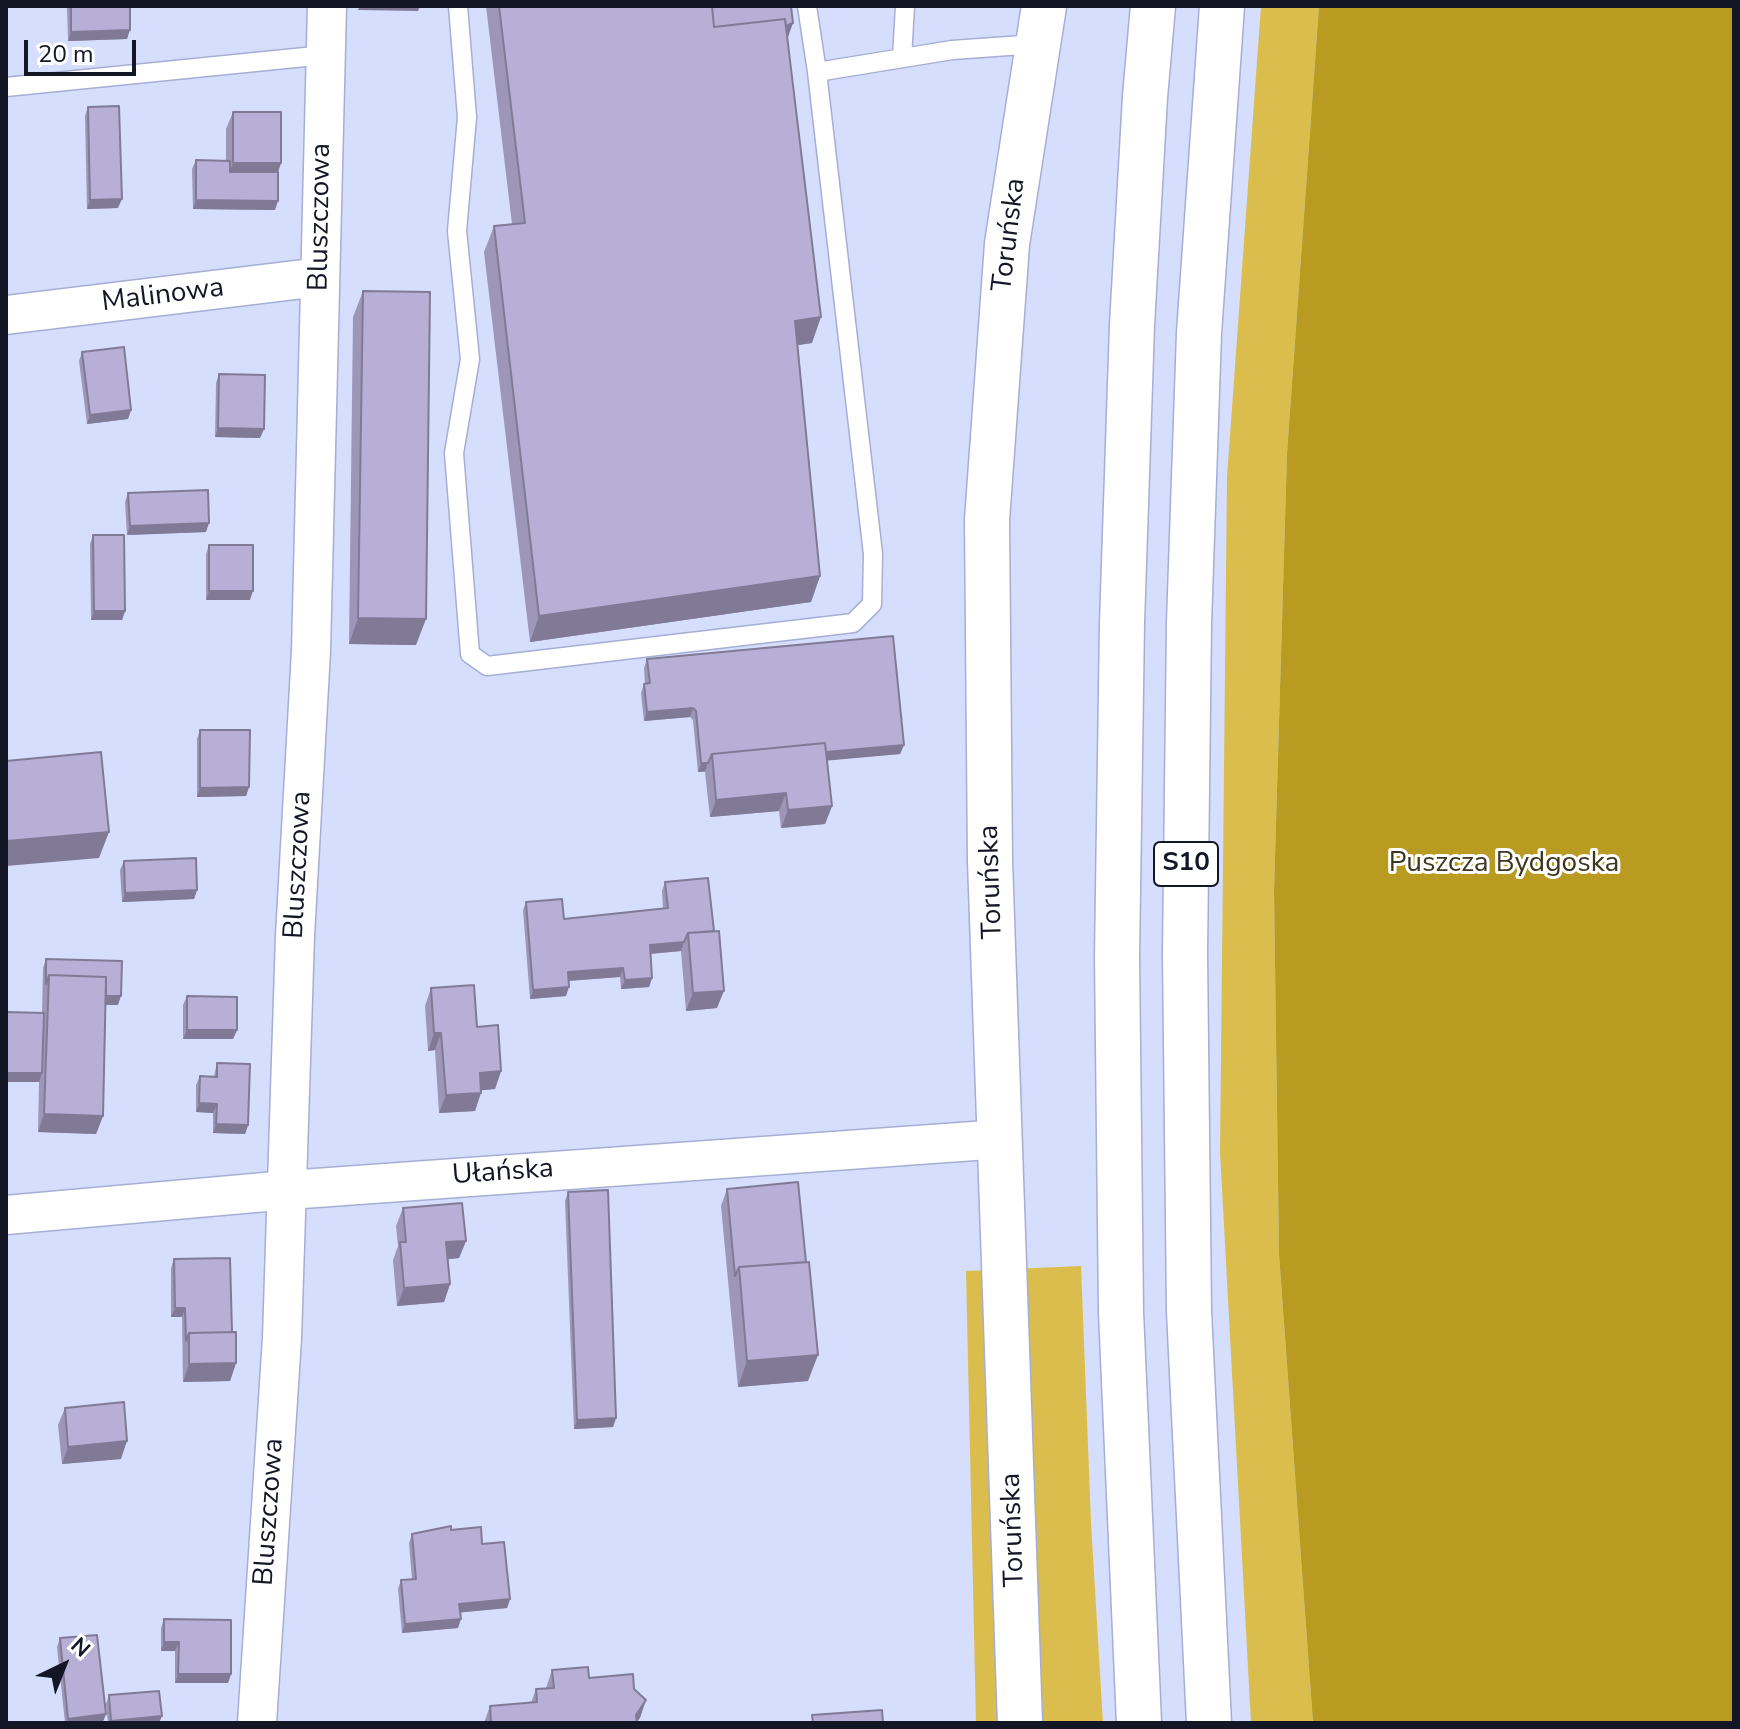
<!DOCTYPE html>
<meta charset="utf-8">
<style>
body{margin:0}
#map{position:relative;width:1740px;height:1729px;overflow:hidden;background:#d5defd;font-family:"Nunito Sans",sans-serif}
canvas{display:block}
.frame{position:absolute;inset:0;border:8px solid #131624;pointer-events:none}
.north{position:absolute;left:24px;top:1625px;width:80px;height:80px;-webkit-text-stroke:6px #fff;paint-order:stroke;rotate:43deg;font-size:22px;font-weight:700;line-height:32px;text-align:center;color:#131624}
.north::after{content:'';display:block;margin:auto;width:28px;height:36px;background:#131624;clip-path:polygon(50% 0,100% 100%,50% 72%,0 100%)}
.scale{position:absolute;left:24px;top:40px;width:112px;height:36px;box-sizing:border-box;border:4px solid #131624;border-top:0;padding-left:10px;font-size:24px;line-height:28px;white-space:nowrap;color:#131624;-webkit-text-stroke:6px #fff;paint-order:stroke}
</style>
<div id="map">
<canvas width="1740" height="1729"></canvas>
<div class="frame"></div>
<div class="north">N</div>
<div class="scale">20 m</div>
</div>
<script>
const ctx = document.querySelector('canvas').getContext('2d');
ctx.lineJoin = 'round';
function fillPath(path, color) { ctx.fillStyle = color; ctx.fill(path, 'evenodd'); }
const shape = rows => new Path2D(rows.map(r => 'M' + r).join(''));
function stroke(path, color, width, dash) { ctx.strokeStyle = color; ctx.lineWidth = width; ctx.lineCap = dash ? 'butt' : 'round'; ctx.setLineDash(dash || []); ctx.stroke(path); }
function write(font, color, halo, rows, align = 'center') {
  ctx.font = font + ' "Nunito Sans",sans-serif'; ctx.lineWidth = 6; ctx.setLineDash([]); ctx.textBaseline = 'middle'; ctx.strokeStyle = halo; ctx.fillStyle = color; for (const [text, x, y, turn = 0] of rows) {
    ctx.save(); ctx.translate(x, y); ctx.rotate((+turn || 0) * Math.PI / 180); ctx.textAlign = isNaN(turn) ? turn : align; if (halo) ctx.strokeText(text, 0, 0); ctx.fillText(text, 0, 0); ctx.restore();
  }
}
const green = shape([
 [1261,6,1319,6,1287,453,1274,891,1279,1254,1313,1723,1251,1723,1220,1152,1227,477],
 [1081,1266,1091,1523,1103,1723,976,1723,966,1271]
]);
const forest = shape([
 [1319,6,1734,6,1734,1723,1313,1723,1279,1254,1274,891,1287,453]
]);
const lane = shape([
 [458,6,467,117,457,231,470,359,454,453,470,654,487,666,853,623,872,604,873,554,817,72,952,50,1037,44],
 [807,6,817,72],
 [902,58,905,6],
 [6,87,325,55]
]);
const street = shape([
 [6,315,320,277],
 [6,1215,288,1190,1002,1139],
 [257,1723,282,1338,295,936,311,651,327,6]
]);
const secondary = shape([
 [1020,1723,990,861,987,520,1007,244,1044,6]
]);
const highway = shape([
 [1139,1723,1121,1312,1117,957,1122,623,1132,325,1145,97,1153,6],
 [1209,1723,1189,1311,1185,953,1189,623,1199,333,1222,6]
]);
const wall = shape([
 [67,6,130,6,127,39,68,41],
 [486,6,791,6,788,38,812,343,798,345,820,576,811,602,530,642,484,252,494,226,512,224],
 [88,107,118,208,87,209,85,116],
 [233,112,281,163,278,172,275,210,193,209,192,169,196,160,226,161,226,129],
 [363,291,416,645,349,644,353,317],
 [82,352,131,410,128,419,87,424,79,361],
 [219,374,264,429,260,438,215,437,216,383],
 [128,493,206,532,127,535,125,502],
 [93,535,125,611,122,620,91,620,90,544],
 [209,545,250,600,206,600,206,554],
 [647,659,904,745,900,754,827,760,832,806,825,824,781,828,779,811,710,817,705,772,698,772,693,720,690,717,644,721,641,693,644,684,645,684,644,668],
 [200,730,249,787,246,796,197,797,197,739],
 [124,861,197,890,194,899,122,902,120,870],
 [665,882,717,1008,686,1011,681,951,651,954,652,978,649,987,621,989,620,977,569,981,566,996,530,999,523,910,526,902,564,919,663,908,662,891],
 [46,959,118,1005,106,1005,103,1116,96,1134,38,1132,39,1082,6,1082,6,1012,42,1013,43,968],
 [431,988,477,1027,501,1071,495,1089,481,1090,475,1111,439,1113,435,1050,428,1051,425,1006],
 [187,996,237,1030,233,1039,183,1039,183,1005],
 [217,1063,248,1125,245,1134,213,1133,213,1113,196,1112,196,1085,200,1076,214,1076],
 [727,1189,808,1381,738,1387,721,1206],
 [568,1192,616,1418,613,1427,574,1429,565,1201],
 [403,1208,466,1241,459,1258,448,1259,450,1284,444,1302,397,1306,393,1260,398,1246,396,1226],
 [174,1259,232,1332,236,1363,230,1381,183,1382,182,1317,171,1317,171,1268],
 [65,1408,121,1459,62,1464,58,1425],
 [451,1530,482,1544,510,1599,507,1608,460,1612,458,1628,402,1633,398,1589,401,1580,412,1579,409,1543,412,1534],
 [164,1619,231,1674,228,1683,175,1683,175,1651,161,1651,161,1628],
 [60,1638,103,1722,65,1723,57,1647],
 [552,1670,634,1689,646,1700,637,1723,484,1723,490,1706,531,1703,536,1689,546,1688],
 [109,1695,159,1723,108,1723,106,1704]
]);
const shadedWall = shape([
 [360,6,420,6,418,11,358,10],
 [793,23,787,40,705,53],
 [130,30,127,39,68,41,71,32],
 [233,163,281,163,275,181,226,181],
 [122,199,118,208,87,209,90,200],
 [196,200,278,201,275,210,193,209],
 [821,317,812,343,786,347,795,321],
 [131,410,128,419,87,424,90,415],
 [218,428,264,429,260,438,215,437],
 [209,523,206,532,127,535,130,526],
 [820,576,811,602,530,642,539,616],
 [209,591,253,591,250,600,206,600],
 [94,611,125,611,122,620,91,620],
 [358,618,426,619,416,645,349,644],
 [693,708,690,717,644,721,647,712],
 [904,745,900,754,713,771,713,762],
 [701,763,708,763,705,771,698,772],
 [249,787,246,796,197,797,200,788],
 [786,793,779,811,710,817,716,800],
 [832,806,825,824,781,828,788,810],
 [109,832,99,858,6,866,6,845,7,841],
 [197,890,194,899,122,902,125,893],
 [684,942,681,951,647,954,650,945],
 [623,968,620,977,565,981,568,972],
 [652,978,649,987,621,989,625,980],
 [569,987,566,996,530,999,533,990],
 [724,991,717,1008,686,1011,693,993],
 [103,996,121,996,118,1005,99,1005],
 [187,1030,237,1030,233,1039,183,1039],
 [434,1033,441,1033,435,1050,428,1051],
 [501,1071,495,1089,474,1091,480,1073],
 [6,1073,42,1073,39,1082,6,1082],
 [481,1093,475,1111,439,1113,446,1095],
 [199,1103,217,1104,213,1113,196,1112],
 [44,1114,103,1116,96,1134,38,1132],
 [216,1124,248,1125,245,1134,213,1133],
 [466,1241,459,1258,440,1260,446,1242],
 [450,1284,444,1302,397,1306,404,1288],
 [175,1308,185,1308,182,1317,171,1317],
 [818,1355,808,1381,738,1387,747,1361],
 [236,1363,230,1381,183,1382,189,1364],
 [616,1418,613,1427,574,1429,577,1420],
 [127,1441,121,1459,62,1464,68,1447],
 [510,1599,507,1608,456,1613,459,1604],
 [461,1619,458,1628,402,1633,405,1624],
 [164,1642,179,1642,175,1651,161,1651],
 [178,1674,231,1674,228,1683,175,1683],
 [646,1700,640,1718,636,1723,636,1715],
 [106,1714,103,1722,67,1723,68,1719],
 [162,1716,159,1723,111,1723,111,1721]
]);
const building = shape([
 [71,6,130,6,130,30,71,32,71,6],
 [499,6,712,6,714,27,785,19,821,317,795,321,820,576,539,616,494,226,525,223,499,6],
 [712,6,791,6,793,23,786,26,785,19,714,27,712,6],
 [119,106,122,199,90,200,88,107,119,106],
 [233,112,281,112,281,163,233,163,233,112],
 [196,160,230,161,230,172,278,172,278,201,196,200,196,160],
 [363,291,430,292,426,619,358,618,363,291],
 [124,347,131,410,90,415,82,352,124,347],
 [219,374,265,375,264,429,218,428,219,374],
 [208,490,209,523,130,526,128,493,208,490],
 [93,535,124,535,125,611,94,611,93,535],
 [209,545,253,545,253,591,209,591,209,545],
 [893,636,904,745,826,752,825,743,712,754,708,763,701,763,696,711,693,708,647,712,644,684,650,683,647,659,893,636],
 [200,730,250,730,249,787,200,788,200,730],
 [825,743,832,806,788,810,786,793,716,800,712,754,825,743],
 [101,752,109,832,7,841,6,827,6,761,101,752],
 [196,858,197,890,125,893,124,861,196,858],
 [708,878,714,931,688,933,684,942,650,945,652,978,625,980,623,968,568,972,569,987,533,990,526,902,562,899,564,919,668,908,665,882,708,878],
 [719,931,724,991,693,993,688,933,719,931],
 [46,959,122,961,121,996,106,996,106,977,49,975,46,984,46,959],
 [49,975,106,977,103,1116,44,1114,49,975],
 [474,985,477,1027,498,1025,501,1071,480,1073,481,1093,446,1095,441,1033,434,1033,431,988,474,985],
 [187,996,237,997,237,1030,187,1030,187,996],
 [6,1012,44,1013,42,1073,6,1073,6,1012],
 [217,1063,250,1064,248,1125,216,1124,217,1104,199,1103,200,1076,217,1077,217,1063],
 [798,1182,806,1262,739,1267,735,1276,727,1189,798,1182],
 [608,1190,616,1418,577,1420,568,1192,608,1190],
 [462,1203,466,1241,446,1242,450,1284,404,1288,400,1242,406,1242,403,1208,462,1203],
 [230,1258,232,1332,189,1333,186,1341,185,1308,175,1308,174,1259,230,1258],
 [809,1262,818,1355,747,1361,739,1267,809,1262],
 [236,1332,236,1363,189,1364,189,1333,236,1332],
 [124,1402,127,1441,68,1447,65,1408,124,1402],
 [451,1526,451,1530,481,1527,482,1544,504,1542,510,1599,459,1604,461,1619,405,1624,401,1580,416,1579,412,1534,451,1526],
 [164,1619,231,1620,231,1674,178,1674,179,1642,164,1642,164,1619],
 [97,1635,106,1714,68,1719,60,1638,97,1635],
 [588,1667,589,1678,633,1674,634,1689,646,1700,636,1715,637,1723,491,1723,490,1706,537,1702,536,1689,554,1688,552,1670,588,1667],
 [159,1691,162,1716,111,1721,109,1695,159,1691],
 [882,1710,883,1723,813,1723,812,1715,882,1710]
]);
const shields = [
 [1186,864,64]
];
const shieldNames = [
 ["S10",1186,864]
];
const streetNames = [
 ["Bluszczowa",321,217,-89],
 ["Toruńska",1010,235,-83],
 ["Malinowa",163,296,-7],
 ["Bluszczowa",299,865,-87],
 ["Toruńska",992,882,-92],
 ["Ułańska",503,1173,-4],
 ["Bluszczowa",270,1512,-86],
 ["Toruńska",1014,1530,-92]
];
const parkNames = [
 ["Puszcza Bydgoska",1504,864]
];
fillPath(green, '#dbbd4d');
fillPath(forest, '#b99b21');
stroke(lane, '#a5aed4', 21);
stroke(street, '#a5aed4', 41);
stroke(secondary, '#a5aed4', 47);
stroke(highway, '#a5aed4', 47);
stroke(lane, '#fff', 18);
stroke(street, '#fff', 38);
stroke(secondary, '#fff', 44);
stroke(highway, '#fff', 44);
fillPath(wall, '#9d96b8');
fillPath(shadedWall, '#807a96');
fillPath(building, '#b7afd6');
stroke(building, '#807a96', 2);
for (const [x, y, w] of shields) { const box = new Path2D(); box.roundRect(x - w / 2, y - 22, w, 44, 6); ctx.fillStyle = '#fff'; ctx.fill(box); stroke(box, '#131624', 2); }
write('bold 26px', '#131624', null, shieldNames);
write('28px', '#131624', '#fff', streetNames);
write('28px', '#3d371e', '#fff', parkNames);
</script>
